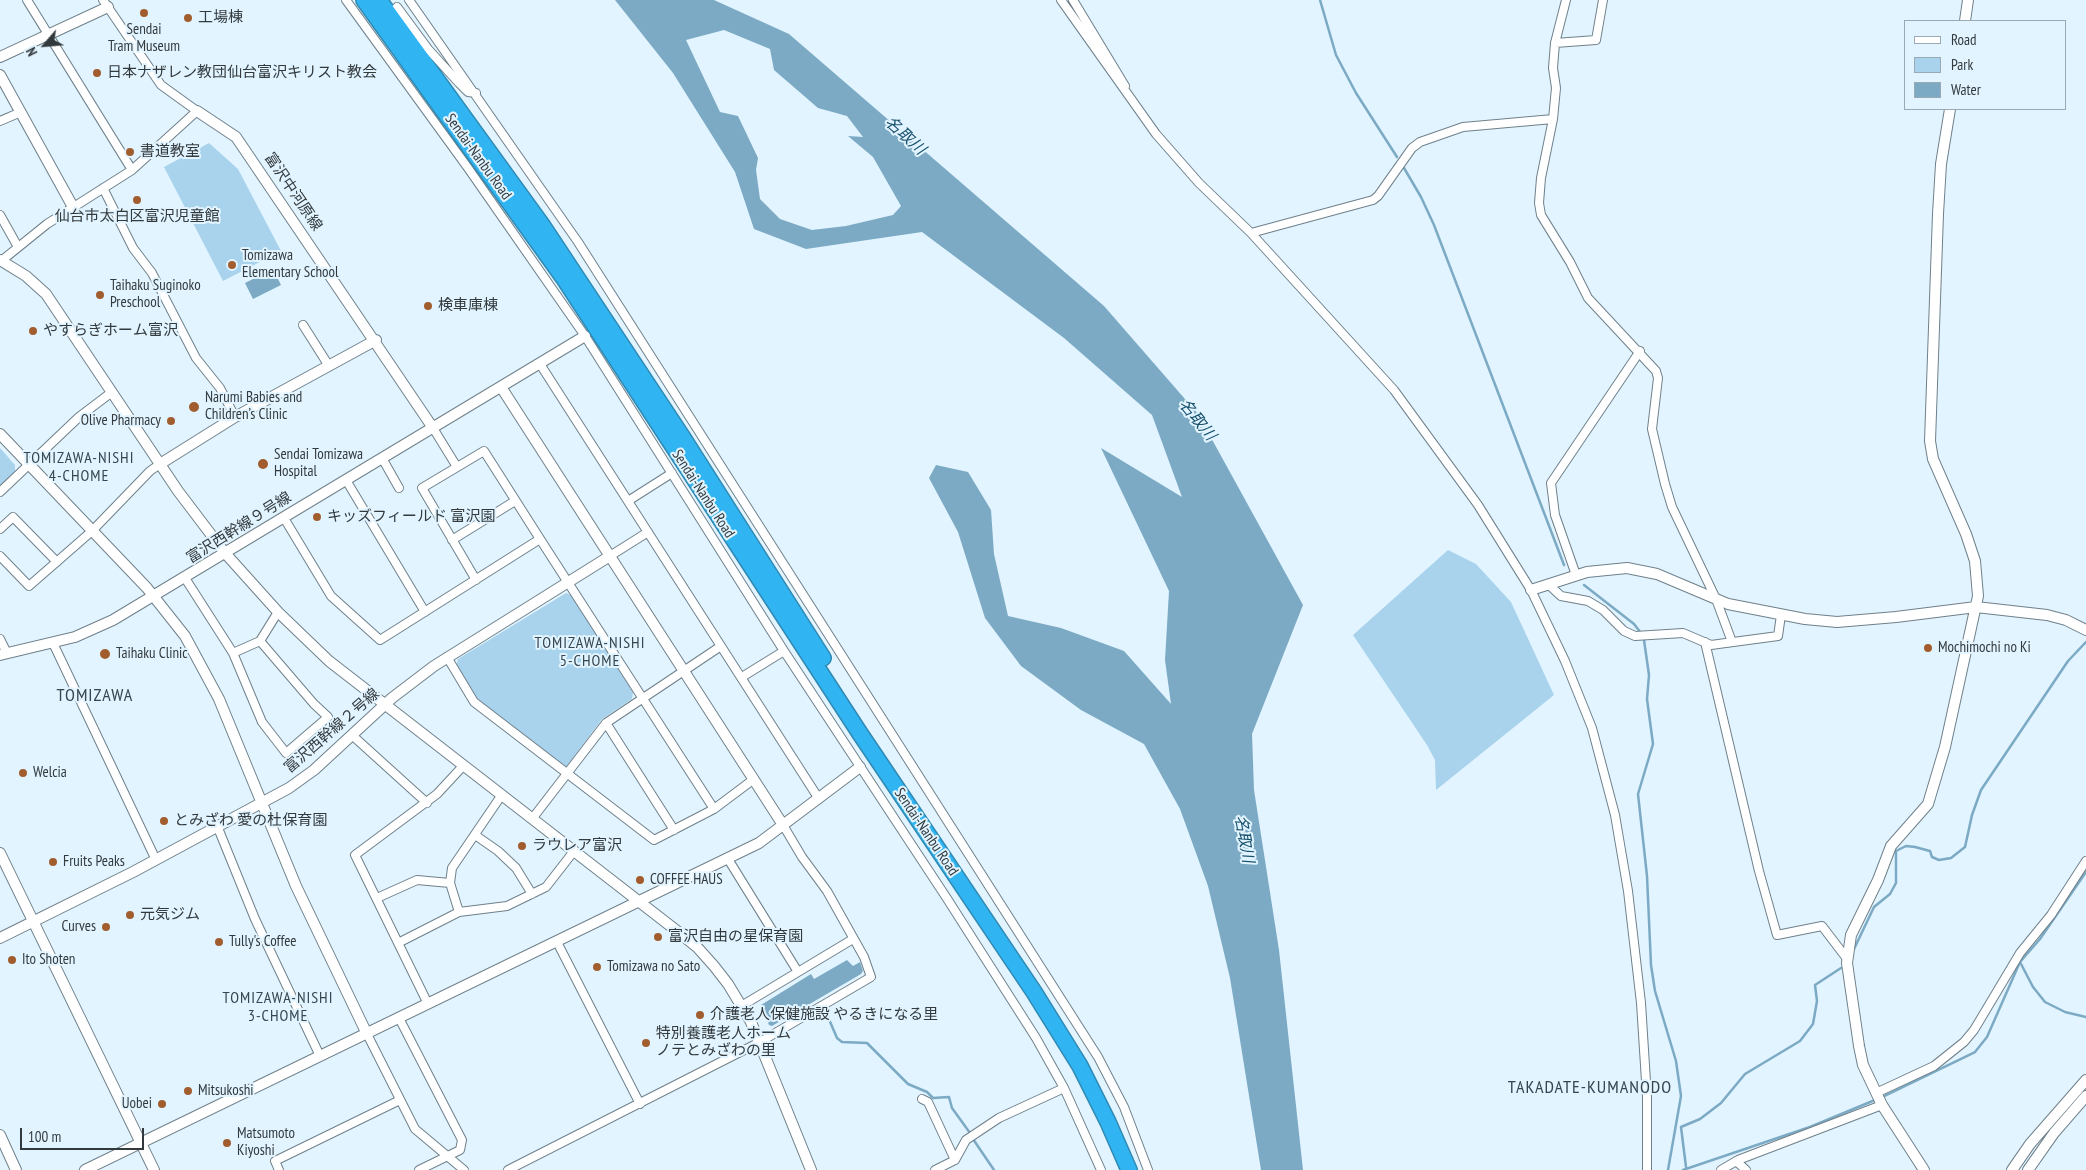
<!DOCTYPE html>
<meta charset="utf-8">
<style>
body{margin:0}
#map{position:relative;width:2086px;height:1170px;overflow:hidden;background:#e1f4ff;font-family:"PT Sans Narrow",sans-serif}
canvas{display:block}
.legend{position:absolute;left:1904px;top:20px;width:162px;height:90px;box-sizing:border-box;background:#e1f4ff;border:1px solid #9baab2;margin:0;padding:6px 9px;list-style:none;font-size:15px;color:#333a3e}
.legend li{display:flex;align-items:center;gap:10px;height:25px}
.legend b{width:25px;border:1px solid #9baab2}
.north{position:absolute;left:20px;top:20px;width:50px;height:50px;-webkit-text-stroke:4px #e1f4ff;paint-order:stroke;rotate:243deg;font-size:14px;font-weight:700;line-height:20px;text-align:center;color:#333a3e}
.north::after{content:'';display:block;margin:auto;width:18px;height:22px;background:#333a3e;clip-path:polygon(50% 0,100% 100%,50% 72%,0 100%)}
.scale{position:absolute;left:20px;top:1128px;width:124px;height:22px;box-sizing:border-box;border:2px solid #333a3e;border-top:0;padding-left:6px;font-size:15px;line-height:18px;white-space:nowrap;color:#333a3e;-webkit-text-stroke:4px #e1f4ff;paint-order:stroke}
</style>
<div id="map">
<canvas width="2086" height="1170"></canvas>
<ul class="legend">
<li><b style="height:6px;background:#fff"></b>Road</li>
<li><b style="height:14px;background:#a9d3ec"></b>Park</li>
<li><b style="height:14px;background:#7caac4"></b>Water</li>
</ul>
<div class="north">N</div>
<div class="scale">100 m</div>
</div>
<script>
const ctx = document.querySelector('canvas').getContext('2d');
ctx.lineJoin = 'round';
function fillPath(path, color) { ctx.fillStyle = color; ctx.fill(path, 'evenodd'); }
const shape = rows => new Path2D(rows.map(r => 'M' + r).join(''));
function stroke(path, color, width, dash) { ctx.strokeStyle = color; ctx.lineWidth = width; ctx.lineCap = dash ? 'butt' : 'round'; ctx.setLineDash(dash || []); ctx.stroke(path); }
function write(font, color, halo, rows, align = 'center') {
  ctx.font = font + ' "PT Sans Narrow","Noto Sans JP",sans-serif'; ctx.lineWidth = 4; ctx.setLineDash([]); ctx.textBaseline = 'middle'; ctx.strokeStyle = halo; ctx.fillStyle = color; for (const [text, x, y, turn = 0] of rows) {
    ctx.save(); ctx.translate(x, y); ctx.rotate((+turn || 0) * Math.PI / 180); ctx.textAlign = isNaN(turn) ? turn : align; if (halo) ctx.strokeText(text, 0, 0); ctx.fillText(text, 0, 0); ctx.restore();
  }
}
const green = shape([
 [209,143,238,169,281,251,223,281,164,167],
 [0,448,15,465,15,471,0,486],
 [1448,550,1476,564,1511,602,1554,695,1436,790,1435,760,1427,745,1353,635],
 [566,593,571,595,633,692,632,699,602,719,567,766,560,766,477,701,456,666,458,659]
]);
const water = shape([
 [615,0,714,0,789,34,1104,306,1198,414,1303,605,1252,734,1254,790,1279,950,1303,1170,1261,1170,1230,978,1208,886,1180,809,1144,744,1081,710,1021,666,985,618,958,532,929,478,936,465,968,472,991,510,994,554,1008,616,1061,628,1124,651,1171,704,1165,660,1169,591,1101,448,1182,497,1152,415,1064,338,922,232,806,249,754,229,735,172,673,73],
 [724,30,770,49,774,70,818,108,847,116,863,137,848,136,873,157,901,206,893,215,846,226,812,230,780,219,760,199,756,170,758,158,738,116,720,112,686,40],
 [273,269,281,285,253,299,245,283],
 [847,960,853,966,860,962,863,971,861,974,772,1026,769,1025,761,1005,811,974,814,979]
]);
const stream = shape([
 [1320,0,1336,55,1356,93,1397,157],
 [1404,168,1421,197,1434,225,1564,565],
 [1584,585,1634,624,1641,633],
 [1644,640,1649,675,1647,699,1653,744,1638,794,1647,876,1651,965,1655,991,1676,1061,1681,1096,1668,1170],
 [1854,949,1874,907,1890,894,1896,883,1896,851,1906,846,1915,847,1930,851,1932,857,1939,860,1951,858,1965,847,1972,815,1981,790,2068,661,2086,642],
 [2020,962,2033,987,2045,1002,2065,1012,2086,1017],
 [825,1010,837,1038,842,1042,867,1043,908,1084,927,1092,933,1098,949,1097,952,1108,970,1133],
 [1880,1098,1975,1052,1987,1037,2020,962,2040,939,2086,872],
 [973,1139,994,1170],
 [1686,1167,1681,1127,1700,1119,1721,1103,1745,1074,1800,1041,1813,1024,1817,1001,1815,985,1841,968],
 [1683,1170,1810,1127,1875,1100]
]);
const minor = shape([
 [27,0,132,170],
 [346,0,468,168,585,336,784,651,946,897,1036,1038,1064,1088,1101,1170],
 [409,0,578,242,1098,1057,1124,1107,1148,1170],
 [1061,0,1156,134,1199,183,1251,233,1394,390,1478,505,1531,590,1565,661,1592,728,1615,815,1628,891,1641,1003,1647,1097,1647,1170],
 [1073,0,1125,86],
 [1566,0,1555,43,1553,68,1556,88,1553,119,1541,178,1539,203,1541,215,1570,262,1588,298,1656,371,1658,378,1652,429,1665,484,1672,507,1716,599,1732,642],
 [395,9,397,7,428,49,459,83,468,92,476,93],
 [1555,43,1596,40,1603,0],
 [0,121,21,112],
 [103,188,133,248,152,273,196,358,220,388,235,417],
 [0,215,18,247],
 [1251,233,1373,200,1378,196,1412,148,1420,142,1463,127,1553,119],
 [0,262,47,224,132,170,197,111,161,85,103,0],
 [303,325,329,366],
 [540,364,819,799],
 [433,428,457,467],
 [382,458,399,488],
 [346,480,425,612],
 [0,492,79,417,112,392],
 [628,501,672,473],
 [284,518,331,596,380,640,540,539,714,809],
 [0,529,13,517,57,562],
 [452,540,515,501],
 [0,556,29,586,92,531,150,471,160,464],
 [610,556,648,532],
 [1576,575,1555,515,1551,483,1640,351],
 [185,578,233,653,262,722,286,753,328,717,314,704,260,641,278,612],
 [476,580,422,488,484,451,540,539],
 [1548,584,1561,596,1588,601,1603,610,1624,631,1635,636,1683,633,1711,645,1778,636,1781,615],
 [0,639,7,653],
 [1705,642,1759,871,1777,935,1822,926,1848,960],
 [53,643,156,860],
 [233,653,260,641],
 [447,657,474,702,654,840,714,809,754,779],
 [742,677,784,651],
 [606,723,674,830],
 [353,736,427,803],
 [532,819,606,723,721,646],
 [218,828,255,919,320,1056],
 [475,835,498,851,516,868,532,894],
 [728,859,798,972],
 [450,883,452,868,501,796],
 [377,898,417,880,450,883,459,912,398,943],
 [459,912,507,906,546,887,574,851],
 [557,942,640,1104],
 [428,1004,355,855,437,794,463,766],
 [743,1005,853,939],
 [399,1018,462,1140,460,1150,419,1170],
 [367,1034,415,1129,464,1170],
 [1876,1093,1934,1066,1964,1042,1974,1030,2020,953,2051,915,2086,861],
 [922,1099,928,1102,955,1160],
 [1736,1161,1746,1170],
 [279,1170,275,1161,400,1100],
 [508,1170,760,1042,871,977,864,957,827,891,802,857,783,825],
 [935,1170,955,1160,966,1140,999,1118,1064,1088],
 [1721,1170,1738,1160,1882,1105]
]);
const tertiary = shape([
 [1965,21,1968,0],
 [0,57,108,7],
 [0,75,73,207],
 [197,111,236,137,433,428],
 [0,260,26,276,46,294,178,491,225,553,278,612,329,661,677,931,697,947,714,966,728,984,751,1022,811,1170],
 [501,387,783,825],
 [0,434,147,588,185,636,219,699,296,886,367,1034],
 [160,464,235,417,376,340],
 [1531,590,1587,572,1627,568,1657,574,1728,604,1805,619,1837,622,1896,617,1976,607,2047,615,2066,620,2086,630],
 [0,655,75,637,113,620,585,336],
 [0,853,154,1170],
 [0,938,133,872,289,788,314,770,392,698,434,666,610,556],
 [0,1135,16,1170],
 [85,1170,759,843,860,767],
 [1924,1170,1882,1105,1863,1065,1859,1046,1847,963,1851,935,1878,880,1891,846,1928,804,1945,747,1978,596,1975,561,1966,534,1933,459,1930,441,1938,214,1941,164,1950,109],
 [2012,1170,2030,1144,2086,1080],
 [2028,1170,2054,1133,2086,1096]
]);
const motorway = shape([
 [364,0,565,280,859,732,1034,992,1080,1066,1108,1122,1129,1170],
 [379,0,542,225,683,438,823,658]
]);
const markers = [
 [144,13,5,"#a15d2d"],
 [188,18,5,"#a15d2d"],
 [97,73,5,"#a15d2d"],
 [130,152,5,"#a15d2d"],
 [137,200,5,"#a15d2d"],
 [232,265,5,"#a15d2d"],
 [100,295,5,"#a15d2d"],
 [428,306,5,"#a15d2d"],
 [33,331,5,"#a15d2d"],
 [194,407,6,"#a15d2d"],
 [171,421,5,"#a15d2d"],
 [263,464,6,"#a15d2d"],
 [317,517,5,"#a15d2d"],
 [1928,648,5,"#a15d2d"],
 [105,654,6,"#a15d2d"],
 [23,773,5,"#a15d2d"],
 [164,821,5,"#a15d2d"],
 [522,846,5,"#a15d2d"],
 [53,862,5,"#a15d2d"],
 [640,880,5,"#a15d2d"],
 [130,915,5,"#a15d2d"],
 [106,927,5,"#a15d2d"],
 [658,937,5,"#a15d2d"],
 [219,942,5,"#a15d2d"],
 [12,960,5,"#a15d2d"],
 [597,967,5,"#a15d2d"],
 [700,1015,5,"#a15d2d"],
 [646,1043,5,"#a15d2d"],
 [188,1091,5,"#a15d2d"],
 [162,1104,5,"#a15d2d"],
 [227,1143,5,"#a15d2d"]
];
const poiNames = [
 ["工場棟",198,18],
 ["Sendai",144,30,"center"],
 ["Tram Museum",144,47,"center"],
 ["日本ナザレン教団仙台富沢キリスト教会",107,73],
 ["書道教室",140,152],
 ["仙台市太白区富沢児童館",137,217,"center"],
 ["Tomizawa",242,256],
 ["Elementary School",242,273],
 ["Taihaku Suginoko",110,286],
 ["Preschool",110,303],
 ["検車庫棟",438,306],
 ["やすらぎホーム富沢",43,331],
 ["Narumi Babies and",205,398],
 ["Children’s Clinic",205,415],
 ["Olive Pharmacy",161,421,"right"],
 ["Sendai Tomizawa",274,455],
 ["Hospital",274,472],
 ["キッズフィールド 富沢園",327,517],
 ["Mochimochi no Ki",1938,648],
 ["Taihaku Clinic",116,654],
 ["Welcia",33,773],
 ["とみざわ 愛の杜保育園",174,821],
 ["ラウレア富沢",532,846],
 ["Fruits Peaks",63,862],
 ["COFFEE HAUS",650,880],
 ["元気ジム",140,915],
 ["Curves",96,927,"right"],
 ["富沢自由の星保育園",668,937],
 ["Tully's Coffee",229,942],
 ["Ito Shoten",22,960],
 ["Tomizawa no Sato",607,967],
 ["介護老人保健施設 やるきになる里",710,1015],
 ["特別養護老人ホーム",656,1034],
 ["ノテとみざわの里",656,1051],
 ["Mitsukoshi",198,1091],
 ["Uobei",152,1104,"right"],
 ["Matsumoto",237,1134],
 ["Kiyoshi",237,1151]
];
const streetNames = [
 ["Sendai-Nanbu Road",478,157,54],
 ["富沢中河原線",293,192,56],
 ["Sendai-Nanbu Road",703,494,57],
 ["富沢西幹線９号線",239,528,-32],
 ["富沢西幹線２号線",332,731,-41],
 ["Sendai-Nanbu Road",926,832,56]
];
const waterNames = [
 ["名取川",905,136,42],
 ["名取川",1197,420,51],
 ["名取川",1244,839,80]
];
const neighbourhoodNames = [
 ["TOMIZAWA-NISHI",79,458],
 ["4-CHOME",79,476],
 ["TOMIZAWA-NISHI",590,643],
 ["5-CHOME",590,661],
 ["TOMIZAWA-NISHI",278,998],
 ["3-CHOME",278,1016]
];
const quarterNames = [
 ["TOMIZAWA",95,696],
 ["TAKADATE-KUMANODO",1590,1088]
];
fillPath(green, '#a9d3ec');
fillPath(water, '#7caac4');
stroke(stream, '#7caac4', 2.5);
stroke(minor, '#6f808a', 10);
stroke(tertiary, '#6f808a', 12);
stroke(motorway, '#318ab3', 18);
stroke(minor, '#fff', 8);
stroke(tertiary, '#fff', 10);
stroke(motorway, '#30b5f2', 15);
for (const [x, y, r, color] of markers) { const dot = new Path2D(); dot.arc(x, y, r, 0, 2 * Math.PI); ctx.fillStyle = color; ctx.fill(dot); stroke(dot, '#e1f4ff', 2); }
write('15px', '#333a3e', '#e1f4ff', poiNames, 'left');
write('15px', '#333a3e', '#e1f4ff', streetNames);
write('italic 16px', '#19526e', '#e1f4ff', waterNames);
ctx.letterSpacing = '1px';
write('16px', '#36454e', '#e1f4ff', neighbourhoodNames);
ctx.letterSpacing = '0px';
ctx.letterSpacing = '1px';
write('18px', '#36454e', '#e1f4ff', quarterNames);
ctx.letterSpacing = '0px';
</script>
